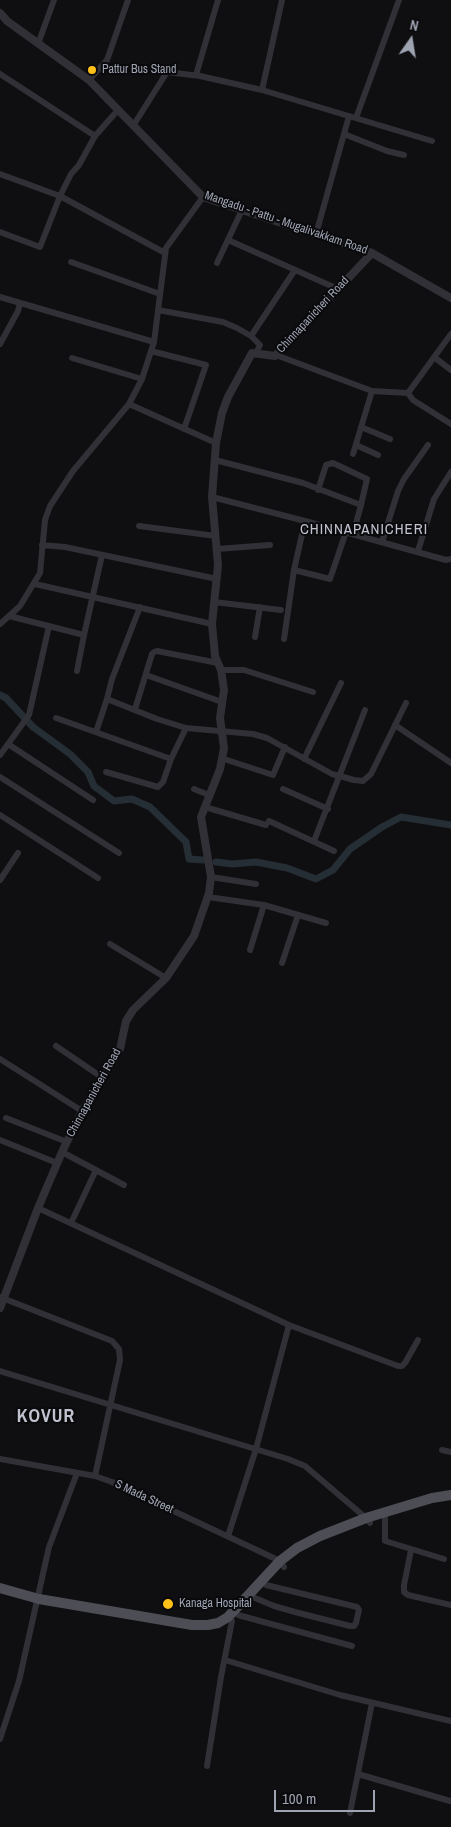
<!DOCTYPE html>
<style>
body{margin:0}
#map{position:relative;width:451px;height:1827px;overflow:hidden;background:#0f0f11;font-family:"Archivo Narrow",sans-serif}
canvas{display:block}
.north{position:absolute;left:386px;top:15px;width:50px;height:50px;-webkit-text-stroke:4px #0a0a0c;paint-order:stroke;rotate:13deg;font-size:14px;font-weight:700;line-height:20px;text-align:center;color:#9fa4b3}
.north::after{content:'';display:block;margin:auto;width:18px;height:22px;background:#9fa4b3;clip-path:polygon(50% 0,100% 100%,50% 72%,0 100%)}
.scale{position:absolute;left:274px;top:1790px;width:101px;height:22px;box-sizing:border-box;border:2px solid #9fa4b3;border-top:0;padding-left:6px;font-size:15px;line-height:18px;white-space:nowrap;color:#9fa4b3;-webkit-text-stroke:4px #0a0a0c;paint-order:stroke}
</style>
<div id="map">
<canvas width="451" height="1827"></canvas>
<div class="north">N</div>
<div class="scale">100 m</div>
</div>
<script>
const ctx = document.querySelector('canvas').getContext('2d');
ctx.lineJoin = 'round';
const shape = rows => new Path2D(rows.map(r => 'M' + r).join(''));
function stroke(path, color, width, dash) { ctx.strokeStyle = color; ctx.lineWidth = width; ctx.lineCap = dash ? 'butt' : 'round'; ctx.setLineDash(dash || []); ctx.stroke(path); }
function write(font, color, halo, rows, align = 'center') {
  ctx.font = font + ' "Archivo Narrow",sans-serif'; ctx.lineWidth = 4; ctx.setLineDash([]); ctx.textBaseline = 'middle'; ctx.strokeStyle = halo; ctx.fillStyle = color; for (const [text, x, y, turn = 0] of rows) {
    ctx.save(); ctx.translate(x, y); ctx.rotate((+turn || 0) * Math.PI / 180); ctx.textAlign = isNaN(turn) ? turn : align; if (halo) ctx.strokeText(text, 0, 0); ctx.fillText(text, 0, 0); ctx.restore();
  }
}
const canal = shape([
 [0,695,6,698,33,727,70,754,88,772,94,786,114,801,132,799,150,807,186,842,189,859,203,860],
 [216,862,232,864,256,862,287,868,316,879,333,870,350,849,382,827,401,817,451,825]
]);
const minor = shape([
 [38,44,54,0],
 [0,74,95,136,79,165,71,174,60,196,0,174],
 [196,75,218,0],
 [89,80,107,60,128,0],
 [262,90,282,0],
 [356,118,399,0],
 [133,126,167,72,200,76,262,90,432,141],
 [344,134,387,151,404,155],
 [95,136,118,110],
 [0,232,40,247,60,196,165,253],
 [316,234,349,116],
 [228,240,338,289],
 [71,262,160,294],
 [217,263,242,210],
 [0,297,154,342],
 [158,310,223,322,237,328,251,336,260,345,256,353],
 [451,334,408,393,413,400,451,424],
 [251,336,295,270],
 [0,344,18,311,20,303],
 [151,351,206,365,184,429],
 [276,355,372,391,408,393],
 [434,357,451,370],
 [72,358,142,379],
 [129,404,216,443],
 [361,427,390,439],
 [356,445,378,455],
 [353,454,372,391],
 [215,460,303,483,361,505,353,534],
 [318,490,326,465,333,463,367,479,361,505],
 [212,497,305,521,294,570,284,639],
 [305,521,446,560,451,559],
 [139,526,216,536],
 [382,542,398,491,404,479,428,445],
 [42,545,65,547,217,579],
 [217,549,270,545],
 [418,551,434,499,451,472],
 [294,570,330,579,346,532],
 [35,584,212,624],
 [214,602,281,610],
 [9,616,84,635,102,555],
 [0,624,20,606,40,573,45,520,50,506,73,471,129,404,142,379,154,342,166,248,203,197],
 [255,637,260,607],
 [221,670,244,670,313,692],
 [77,671,84,635],
 [146,675,222,702],
 [107,699,157,719,186,728,253,734,267,738,332,774,354,780,363,781,371,774,406,703],
 [135,709,152,654,154,652,157,651,218,663],
 [56,718,171,759,186,728],
 [395,725,451,763],
 [96,732,107,699,112,679,140,607],
 [8,744,93,800],
 [0,755,29,715,49,626],
 [224,759,273,775,285,747],
 [304,759,341,683],
 [106,772,158,787,163,782,171,759],
 [0,777,119,853],
 [194,789,209,795],
 [283,789,328,809],
 [205,807,266,825],
 [0,815,98,878],
 [269,821,334,851],
 [314,841,365,710],
 [211,877,256,884],
 [0,880,18,853],
 [208,897,264,905,326,923],
 [110,944,166,978],
 [250,950,264,905],
 [282,963,298,915],
 [56,1046,103,1078],
 [0,1059,82,1111],
 [6,1118,67,1142],
 [0,1140,57,1163],
 [62,1152,124,1185],
 [38,1208,289,1325,256,1449,228,1536],
 [71,1223,96,1170],
 [0,1297,112,1341,119,1349,120,1360,95,1476],
 [289,1325,398,1366,402,1366,405,1363,418,1340],
 [0,1371,288,1459,305,1466,366,1518,370,1523],
 [442,1450,451,1452],
 [0,1459,95,1476,112,1482,280,1561,284,1567],
 [385,1518,385,1541,444,1559],
 [411,1550,404,1585,404,1592,408,1595,451,1605],
 [255,1598,274,1606,295,1612,350,1626,354,1626,356,1623,359,1610,357,1607,266,1585],
 [238,1615,352,1646],
 [225,1660,340,1695,451,1721],
 [0,1739,19,1681,49,1547,77,1473],
 [207,1766,221,1677,232,1621],
 [358,1774,450,1801],
 [350,1813,372,1703]
]);
const tertiary = shape([
 [0,13,7,21,89,80,203,197,372,253,451,298],
 [0,1308,38,1208,62,1152,82,1111,120,1049,126,1021,133,1010,166,978,194,936,209,893,211,877,201,817,220,769,224,748,220,718,224,690,221,670,215,656,212,624,218,565,212,497,216,443,222,413,228,397,252,353,275,356,372,253]
]);
const primary = shape([
 [0,1588,39,1599,192,1625,208,1625,218,1623,228,1617,280,1561,297,1548,320,1536,366,1518,432,1498,451,1495]
]);
const markers = [
 [92,70,5,"#ffc019"],
 [168,1604,6,"#ffc019"]
];
const poiNames = [
 ["Pattur Bus Stand",102,70],
 ["Kanaga Hospital",179,1604]
];
const streetNames = [
 ["Mangadu - Pattu - Mugalivakkam Road",286,223,19],
 ["Chinnapanicheri Road",313,315,-47],
 ["Chinnapanicheri Road",94,1093,-61],
 ["S Mada Street",144,1497,25]
];
const quarterNames = [
 ["CHINNAPANICHERI",364,530]
];
const districtNames = [
 ["KOVUR",46,1417]
];
stroke(canal, '#252d35', 7);
stroke(minor, '#303036', 6);
stroke(tertiary, '#303036', 8);
stroke(primary, '#4c4d55', 10);
for (const [x, y, r, color] of markers) { const dot = new Path2D(); dot.arc(x, y, r, 0, 2 * Math.PI); ctx.fillStyle = color; ctx.fill(dot); stroke(dot, '#0a0a0c', 2); }
write('12px', '#9fa4b3', '#0a0a0c', poiNames, 'left');
write('12px', '#9fa4b3', '#0a0a0c', streetNames);
ctx.letterSpacing = '1px';
write('15px', '#c0c3cf', '#0a0a0c', quarterNames);
ctx.letterSpacing = '0px';
ctx.letterSpacing = '1px';
write('bold 18px', '#c0c3cf', '#0a0a0c', districtNames);
ctx.letterSpacing = '0px';
</script>
